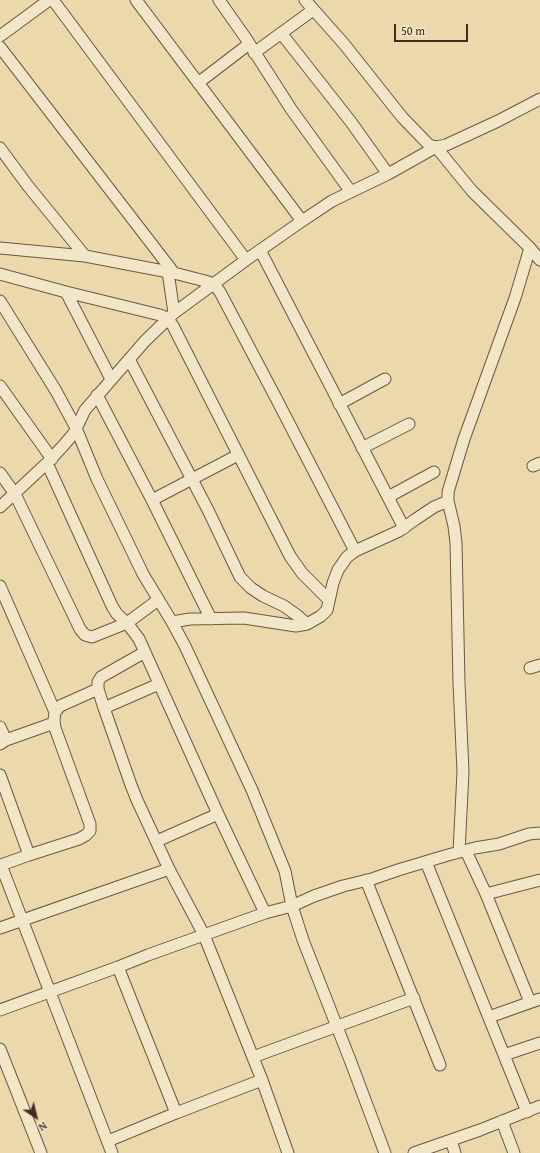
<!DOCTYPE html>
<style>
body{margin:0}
#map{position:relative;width:540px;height:1153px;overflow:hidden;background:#ebd9ab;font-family:"Gentium Book Plus",serif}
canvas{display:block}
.north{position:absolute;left:16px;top:1097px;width:40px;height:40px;-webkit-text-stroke:3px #f2e6c8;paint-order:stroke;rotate:145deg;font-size:11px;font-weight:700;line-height:16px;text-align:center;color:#432b20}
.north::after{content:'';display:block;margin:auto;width:14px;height:18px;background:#432b20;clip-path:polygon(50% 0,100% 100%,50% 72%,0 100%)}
.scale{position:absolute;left:394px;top:24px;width:74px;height:18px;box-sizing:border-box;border:2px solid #432b20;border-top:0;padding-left:5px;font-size:12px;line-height:14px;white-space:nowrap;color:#432b20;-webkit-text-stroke:3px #f2e6c8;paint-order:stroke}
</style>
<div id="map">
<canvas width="540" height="1153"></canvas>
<div class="north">N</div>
<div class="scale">50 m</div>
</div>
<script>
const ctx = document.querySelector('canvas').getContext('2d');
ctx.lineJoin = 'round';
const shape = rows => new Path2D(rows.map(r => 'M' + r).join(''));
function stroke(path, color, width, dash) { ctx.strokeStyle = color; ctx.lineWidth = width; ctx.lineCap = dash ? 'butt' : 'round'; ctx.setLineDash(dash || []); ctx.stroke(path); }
const minor = shape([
 [53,0,246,260],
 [136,0,302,221],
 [219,0,245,37,291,109,351,192],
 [305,0,344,44,402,117,429,145,436,147,446,145,498,121,540,99],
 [281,33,351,122,388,174],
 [0,36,49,0],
 [0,47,174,273],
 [254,53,313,10],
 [198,83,249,44],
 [0,148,28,186,85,256],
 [0,248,85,256,174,273,205,281,214,284,220,292,277,400,355,551],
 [260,250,404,528],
 [168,272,174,313],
 [0,274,66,292,160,315,167,318,173,326,290,556,302,573,329,600],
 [66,292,111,379],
 [0,301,56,391,76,428,97,479,143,574,172,622,185,646,252,790,285,871,292,906,303,940,352,1065,385,1153],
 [129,359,208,510,240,577,251,588,263,596,284,606,298,616,307,624],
 [0,386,52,459],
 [97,395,152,500,211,619],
 [339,404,385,379],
 [362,448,409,424],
 [47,463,112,606,117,614,127,623,139,639,218,814,265,913],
 [533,466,540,463],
 [0,473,15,494,80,629,85,635,92,637,127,623,158,600],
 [388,497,434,472],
 [152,500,238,455],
 [0,507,47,463,63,446,74,433,85,410,145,341,174,313,246,260,302,221,332,201,388,174,436,147,472,191,530,248,540,260],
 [0,586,55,712],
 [172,622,190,619,244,618,296,626,307,624,321,616,327,610,333,583,338,570,347,557,355,551,399,531,416,519,434,507,448,501],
 [145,652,101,677,98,682,98,689,104,708,131,785,137,800,169,869,204,935,262,1080,288,1153],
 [530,668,540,665],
 [104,708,159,684],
 [0,727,6,740],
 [0,744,6,740,54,723],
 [0,775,29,855,1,865],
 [157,841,218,814],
 [466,851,486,894,530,1002],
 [459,852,463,772,459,683,456,543,454,526,448,501,448,492,464,439,515,298,530,248],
 [29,855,79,839,86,835,90,831,90,824,55,728,54,720,55,712,60,706,98,689],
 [426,862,504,1055,540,1043],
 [0,866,1,865,112,1153],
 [366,880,440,1065],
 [486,894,540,880],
 [0,928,169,869],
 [118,967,176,1113],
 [0,1010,118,967,148,955,265,913,292,906,314,896,343,886,372,879,398,870,448,855,475,848,499,844,529,834,540,833],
 [489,1017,540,999],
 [0,1049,41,1153],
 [504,1055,527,1112],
 [253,1057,414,998],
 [502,1121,514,1153],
 [451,1140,455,1153],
 [108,1141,176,1113,262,1080],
 [414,1153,480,1130,540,1106]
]);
stroke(minor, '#6d5643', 13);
stroke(minor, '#f2e6c8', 11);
</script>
